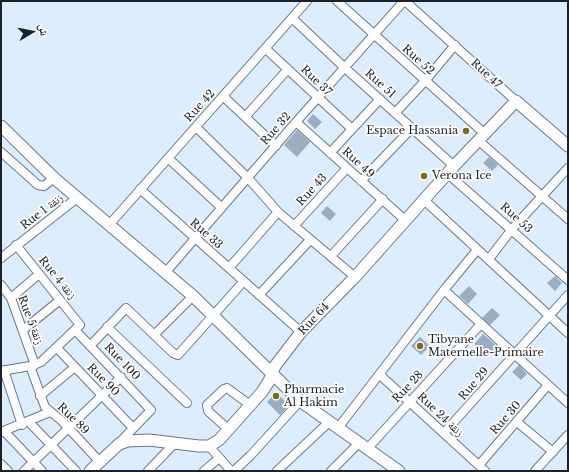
<!DOCTYPE html>
<meta charset="utf-8">
<style>
body{margin:0}
#map{position:relative;width:569px;height:472px;overflow:hidden;background:#ddedfd;font-family:"Libre Baskerville","Noto Naskh Arabic",serif}
canvas{display:block}
.frame{position:absolute;inset:0;border:2px solid #1a2128;pointer-events:none}
.north{position:absolute;left:12px;top:12px;width:40px;height:40px;-webkit-text-stroke:3px #fff;paint-order:stroke;rotate:80deg;font-size:11px;font-weight:700;line-height:16px;text-align:center;color:#1a2128}
.north::after{content:'';display:block;margin:auto;width:14px;height:18px;background:#1a2128;clip-path:polygon(50% 0,100% 100%,50% 72%,0 100%)}
</style>
<div id="map">
<canvas width="569" height="472"></canvas>
<div class="frame"></div>
<div class="north">ش</div>
</div>
<script>
const ctx = document.querySelector('canvas').getContext('2d');
ctx.lineJoin = 'round';
function fillPath(path, color) { ctx.fillStyle = color; ctx.fill(path, 'evenodd'); }
const shape = rows => new Path2D(rows.map(r => 'M' + r).join(''));
function stroke(path, color, width, dash) { ctx.strokeStyle = color; ctx.lineWidth = width; ctx.lineCap = dash ? 'butt' : 'round'; ctx.setLineDash(dash || []); ctx.stroke(path); }
function write(font, color, halo, rows, align = 'center') {
  ctx.font = font + ' "Libre Baskerville","Noto Naskh Arabic",serif'; ctx.lineWidth = 3.5; ctx.setLineDash([]); ctx.textBaseline = 'middle'; ctx.strokeStyle = halo; ctx.fillStyle = color; for (const [text, x, y, turn = 0] of rows) {
    ctx.save(); ctx.translate(x, y); ctx.rotate((+turn || 0) * Math.PI / 180); ctx.textAlign = isNaN(turn) ? turn : align; if (halo) ctx.strokeText(text, 0, 0); ctx.fillText(text, 0, 0); ctx.restore();
  }
}
const building = shape([
 [313,114,322,122,315,129,307,121],
 [297,130,310,142,297,157,284,145],
 [489,157,498,165,492,171,483,163],
 [327,206,336,214,330,221,321,213],
 [555,276,562,283,555,291,547,283],
 [469,286,477,294,468,304,459,296],
 [492,308,500,315,490,325,482,318],
 [483,334,497,346,488,357,474,344],
 [420,337,430,346,421,355,411,346],
 [519,365,527,374,521,380,512,372],
 [276,392,289,405,280,415,267,402]
]);
const street = shape([
 [337,1,485,134],
 [405,1,516,101],
 [292,18,345,68,454,166],
 [266,49,352,129],
 [224,97,276,146],
 [395,113,425,81,455,45],
 [246,116,288,69],
 [296,122,405,220],
 [196,127,248,178,278,212,355,277],
 [479,141,568,219],
 [1,152,38,185,44,186,54,178],
 [330,153,380,99],
 [168,158,221,207],
 [448,174,568,280],
 [361,181,412,128],
 [140,189,301,332],
 [424,200,568,333],
 [109,225,307,1],
 [294,226,347,168],
 [331,256,383,199],
 [1,258,77,198],
 [489,259,512,229,568,168],
 [229,268,278,212],
 [165,273,296,122,404,1],
 [1,285,11,298,35,365],
 [444,290,568,403],
 [259,295,310,240],
 [11,298,39,274],
 [107,327,187,403],
 [23,330,60,300],
 [76,331,151,410,119,443],
 [154,335,193,296],
 [90,346,126,308,173,353,178,355,243,282],
 [57,348,133,428],
 [30,366,45,407,62,421,99,461],
 [4,370,22,425],
 [1,371,30,366,41,362,80,325,16,245],
 [380,375,485,471],
 [40,396,75,367],
 [29,422,76,471],
 [517,422,553,452],
 [338,428,444,290,477,250],
 [229,430,208,411,207,405,224,389,227,388,250,405],
 [4,431,42,471],
 [1,432,50,412],
 [444,433,568,295],
 [209,446,231,471],
 [368,448,481,324],
 [1,464,8,471],
 [479,465,548,385],
 [24,471,121,377],
 [148,471,174,444],
 [204,471,219,458],
 [234,471,251,455,300,401],
 [277,471,329,422],
 [331,471,360,442],
 [535,471,568,435]
]);
const secondary = shape([
 [1,126,54,178,193,296,300,401,399,471],
 [90,471,119,444,128,441,149,440,199,446,209,446,219,440,262,392,269,381,275,366,301,332,355,277,454,166,516,101,568,146]
]);
const markers = [
 [466,131,4,"#7d6e0c"],
 [424,176,4,"#7d6e0c"],
 [420,346,4,"#7d6e0c"],
 [276,396,4,"#7d6e0c"]
];
const streetNames = [
 ["Rue 52",418,60,42],
 ["Rue 47",486,74,43],
 ["Rue 37",316,81,44],
 ["Rue 51",380,84,42],
 ["Rue 42",200,106,-48],
 ["Rue 32",276,129,-49],
 ["Rue 49",358,163,42],
 ["Rue 43",312,190,-48],
 ["Rue 1 زنقة",42,212,-38],
 ["Rue 53",516,218,42],
 ["Rue 33",206,234,41],
 ["Rue 4 زنقة",57,278,51],
 ["Rue 64",314,319,-47],
 ["Rue 5 زنقة",30,320,69],
 ["Rue 100",122,362,46],
 ["Rue 90",103,380,45],
 ["Rue 29",474,384,-49],
 ["Rue 28",408,387,-47],
 ["Rue 24 زنقة",440,415,43],
 ["Rue 30",506,418,-49],
 ["Rue 89",73,419,44]
];
const poiNames = [
 ["Espace Hassania",458,131,"right"],
 ["Verona Ice",432,176],
 ["Tibyane",428,340],
 ["Maternelle-Primaire",428,353],
 ["Pharmacie",284,390],
 ["Al Hakim",284,403]
];
fillPath(building, '#9baec1');
stroke(street, '#68798b', 10);
stroke(secondary, '#68798b', 13);
stroke(street, '#fff', 8);
stroke(secondary, '#fff', 11);
for (const [x, y, r, color] of markers) { const dot = new Path2D(); dot.arc(x, y, r, 0, 2 * Math.PI); ctx.fillStyle = color; ctx.fill(dot); stroke(dot, '#fff', 1.5); }
write('11px', '#1a2128', '#fff', streetNames);
write('11px', '#1a2128', '#fff', poiNames, 'left');
</script>
